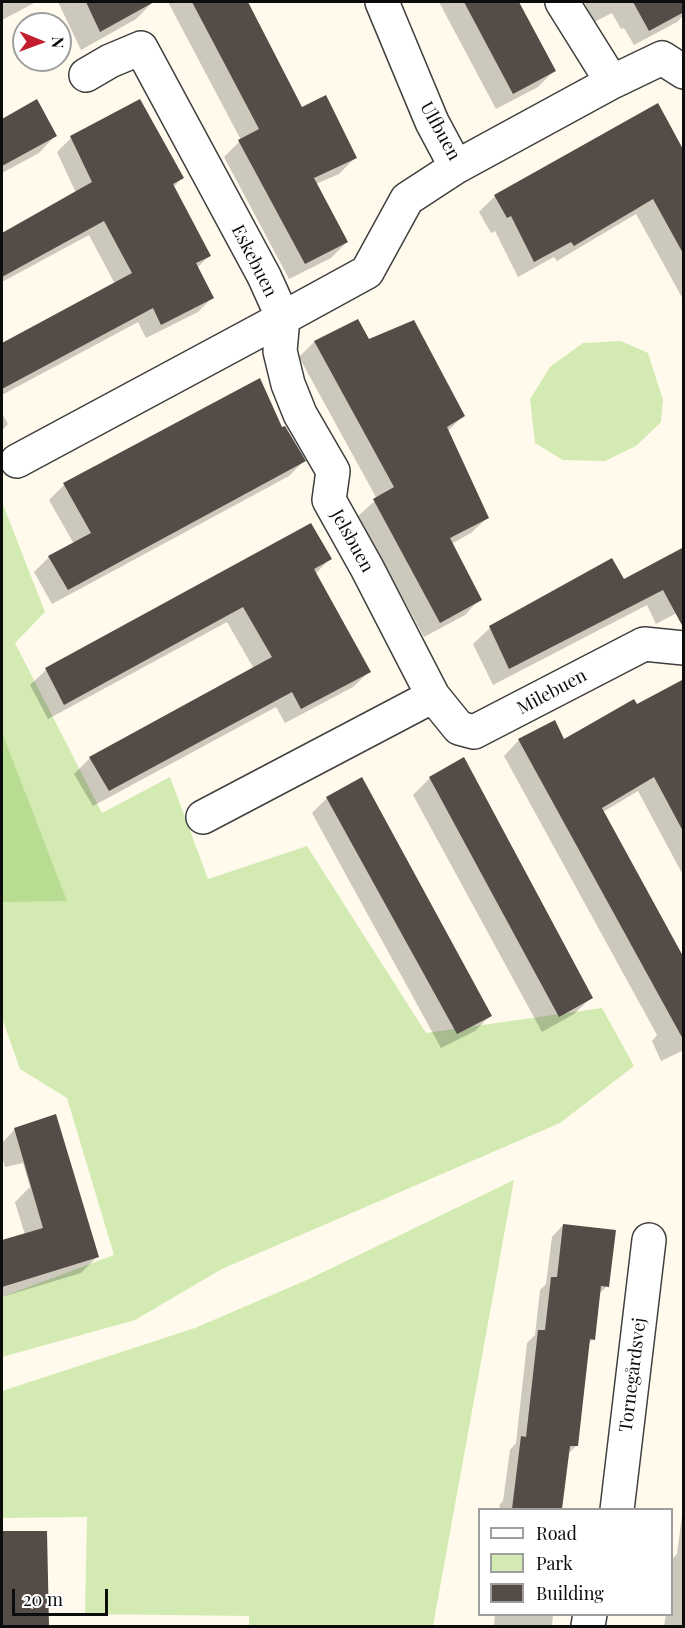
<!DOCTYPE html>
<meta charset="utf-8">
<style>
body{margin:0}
#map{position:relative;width:685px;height:1628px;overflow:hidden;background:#fffaeb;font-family:"Playfair Display",serif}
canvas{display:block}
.frame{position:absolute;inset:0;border:3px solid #0c0c0c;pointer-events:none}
.legend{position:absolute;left:478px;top:1508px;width:195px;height:108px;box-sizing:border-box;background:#fff;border:2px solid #9e9e9e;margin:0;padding:8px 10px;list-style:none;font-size:18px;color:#0c0c0c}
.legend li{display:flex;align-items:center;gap:12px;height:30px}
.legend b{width:30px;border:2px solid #9e9e9e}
.north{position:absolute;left:12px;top:12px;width:60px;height:60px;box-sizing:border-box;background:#fff;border:2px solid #9e9e9e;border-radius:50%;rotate:91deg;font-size:16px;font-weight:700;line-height:24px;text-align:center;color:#0c0c0c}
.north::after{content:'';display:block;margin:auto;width:21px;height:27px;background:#c11f2f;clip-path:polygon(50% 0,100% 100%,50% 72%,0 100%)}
.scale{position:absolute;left:12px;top:1589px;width:96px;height:27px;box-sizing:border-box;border:3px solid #0c0c0c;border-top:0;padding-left:8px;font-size:18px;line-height:21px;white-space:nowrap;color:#0c0c0c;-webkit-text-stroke:4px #fff;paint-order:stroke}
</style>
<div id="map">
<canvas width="685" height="1628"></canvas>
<div class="frame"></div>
<ul class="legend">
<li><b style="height:8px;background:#fff"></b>Road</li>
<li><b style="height:16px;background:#d3ebb3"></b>Park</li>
<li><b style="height:16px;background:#554c48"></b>Building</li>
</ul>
<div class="north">N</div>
<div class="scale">20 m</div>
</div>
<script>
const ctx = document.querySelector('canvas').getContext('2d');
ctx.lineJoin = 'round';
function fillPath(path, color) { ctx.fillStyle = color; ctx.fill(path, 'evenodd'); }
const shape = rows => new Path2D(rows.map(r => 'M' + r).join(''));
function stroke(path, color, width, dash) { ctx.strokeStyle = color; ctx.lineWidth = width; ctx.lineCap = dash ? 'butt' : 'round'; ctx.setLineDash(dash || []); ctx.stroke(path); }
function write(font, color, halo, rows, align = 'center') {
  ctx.font = font + ' "Playfair Display",serif'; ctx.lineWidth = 6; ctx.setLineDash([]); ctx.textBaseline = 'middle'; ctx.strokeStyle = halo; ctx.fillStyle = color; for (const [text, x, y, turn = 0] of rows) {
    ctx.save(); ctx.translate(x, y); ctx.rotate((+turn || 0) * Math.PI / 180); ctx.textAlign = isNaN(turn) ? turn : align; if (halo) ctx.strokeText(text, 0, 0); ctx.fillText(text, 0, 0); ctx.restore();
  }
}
const green = shape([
 [621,341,648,353,663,400,661,422,636,446,605,461,563,460,535,443,530,399,550,367,583,343],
 [2,502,45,612,15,643,102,813,170,777,208,879,307,846,426,1033,602,1008,634,1066,560,1123,222,1269,135,1320,2,1357,2,1297,114,1255,67,1098,20,1069,2,1018],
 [514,1180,433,1626,249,1626,249,1616,85,1614,87,1517,2,1518,2,1391,195,1328,309,1279]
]);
const forest = shape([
 [2,735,3,735,67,901,2,902]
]);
const shadow = shape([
 [2,2,36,2,2,20],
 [58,2,153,2,136,19,81,50],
 [168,2,246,2,302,109,355,158,339,174,316,184,347,242,331,258,289,279,224,157,241,140],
 [439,2,517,2,554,71,538,87,496,109],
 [584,2,684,2,684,15,677,22,634,45,624,28,621,29,612,13,594,22],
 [37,101,55,136,39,153,2,173,2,121],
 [71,138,182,178,173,188,209,256,197,268,213,297,198,312,146,338,138,322,2,395,2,345,115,284,89,235,2,282,2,234,76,193,57,152],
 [684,154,684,301,636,214,557,261,554,257,518,277,495,231,491,233,479,212,495,196],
 [357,321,368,341,463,416,447,432,487,518,471,533,451,544,480,599,465,615,424,637,358,516,377,499,299,357,314,342],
 [2,413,8,424,2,431],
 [281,429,304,461,289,476,52,604,34,572,49,557,74,544,49,500,64,485],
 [684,548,684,609,656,624,647,605,493,685,473,644,490,628,611,560,623,581],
 [330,559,315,574,369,672,353,687,285,723,276,707,93,806,74,774,90,758,254,669,227,622,48,719,30,685,46,670],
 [636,706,684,714,684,877,638,791,603,812,684,961,684,1050,661,1061,652,1041,657,1035,504,756,519,740,564,741],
 [430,778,591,998,574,1014,542,1032,413,795],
 [327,798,490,1016,475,1031,441,1048,312,813],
 [15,1129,97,1257,81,1273,2,1297,2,1242,25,1235,15,1202,30,1187,23,1163,5,1167,2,1156,2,1143],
 [563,1225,607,1286,598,1295,593,1339,588,1344,576,1446,567,1455,561,1510,499,1510,500,1504,503,1501,510,1450,516,1443,527,1343,535,1335,540,1290,546,1284,552,1237],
 [684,1500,684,1626,664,1626,666,1614,672,1614,672,1559,677,1554],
 [46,1532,47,1626,2,1626,2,1533],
 [495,1614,553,1614,552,1626,494,1626]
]);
const building = shape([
 [86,2,154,2,100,32],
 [192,2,248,2,302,107,326,95,357,158,314,178,348,242,305,264,238,140,259,129],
 [464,2,519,2,556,71,513,94],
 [633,2,684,2,684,12,649,31],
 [37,99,57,136,2,166,2,119],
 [140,99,184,178,173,184,211,256,196,263,214,298,161,325,153,308,2,389,2,343,132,273,104,221,2,277,2,233,92,182,70,136],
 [658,103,684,151,684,255,653,199,574,246,571,242,534,262,511,216,507,218,494,195],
 [358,319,369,339,414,320,465,416,447,427,489,518,450,538,482,600,440,623,373,499,394,487,314,341],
 [260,378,282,427,285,426,306,461,68,590,48,556,91,533,63,483],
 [311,523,332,559,314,569,371,672,301,709,292,692,109,791,89,757,272,657,243,607,64,705,45,668],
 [684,547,684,629,663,590,509,669,489,626,612,558,624,579],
 [684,679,684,833,654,777,602,808,684,958,684,1041,518,739,555,720,564,739,634,699,637,704],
 [464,757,593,998,559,1017,429,777],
 [362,777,492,1016,457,1034,326,797],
 [56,1114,99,1257,2,1287,2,1240,43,1228,14,1128],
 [563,1224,616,1230,609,1287,601,1286,595,1340,590,1339,578,1446,570,1446,562,1509,512,1509,521,1436,526,1437,538,1330,545,1330,551,1277,557,1277],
 [2,1531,47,1531,49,1626,2,1626]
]);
const minor = shape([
 [382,2,432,122,456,167],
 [562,2,612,82],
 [86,75,110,61,141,48,264,276,283,318,367,272,407,199,456,167,612,82,662,58,684,72],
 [17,461,283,318,280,351,288,384,300,414,333,471,329,500,367,568,433,696,203,817],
 [433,696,459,728,474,732,644,644,684,648],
 [617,1510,649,1240],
 [588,1626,590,1614]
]);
const streetNames = [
 ["Ulfbuen",440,131,61],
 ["Eskebuen",254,261,63],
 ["Jelsbuen",352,541,61],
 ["Milebuen",552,692,-28],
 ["Tornegårdsvej",633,1375,-83]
];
fillPath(green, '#d3ebb3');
fillPath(forest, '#b7dc92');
fillPath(shadow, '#0003');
fillPath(building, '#554c48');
stroke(minor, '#3f3f3f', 36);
stroke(minor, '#fff', 33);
write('18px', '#0c0c0c', '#fff', streetNames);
</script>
